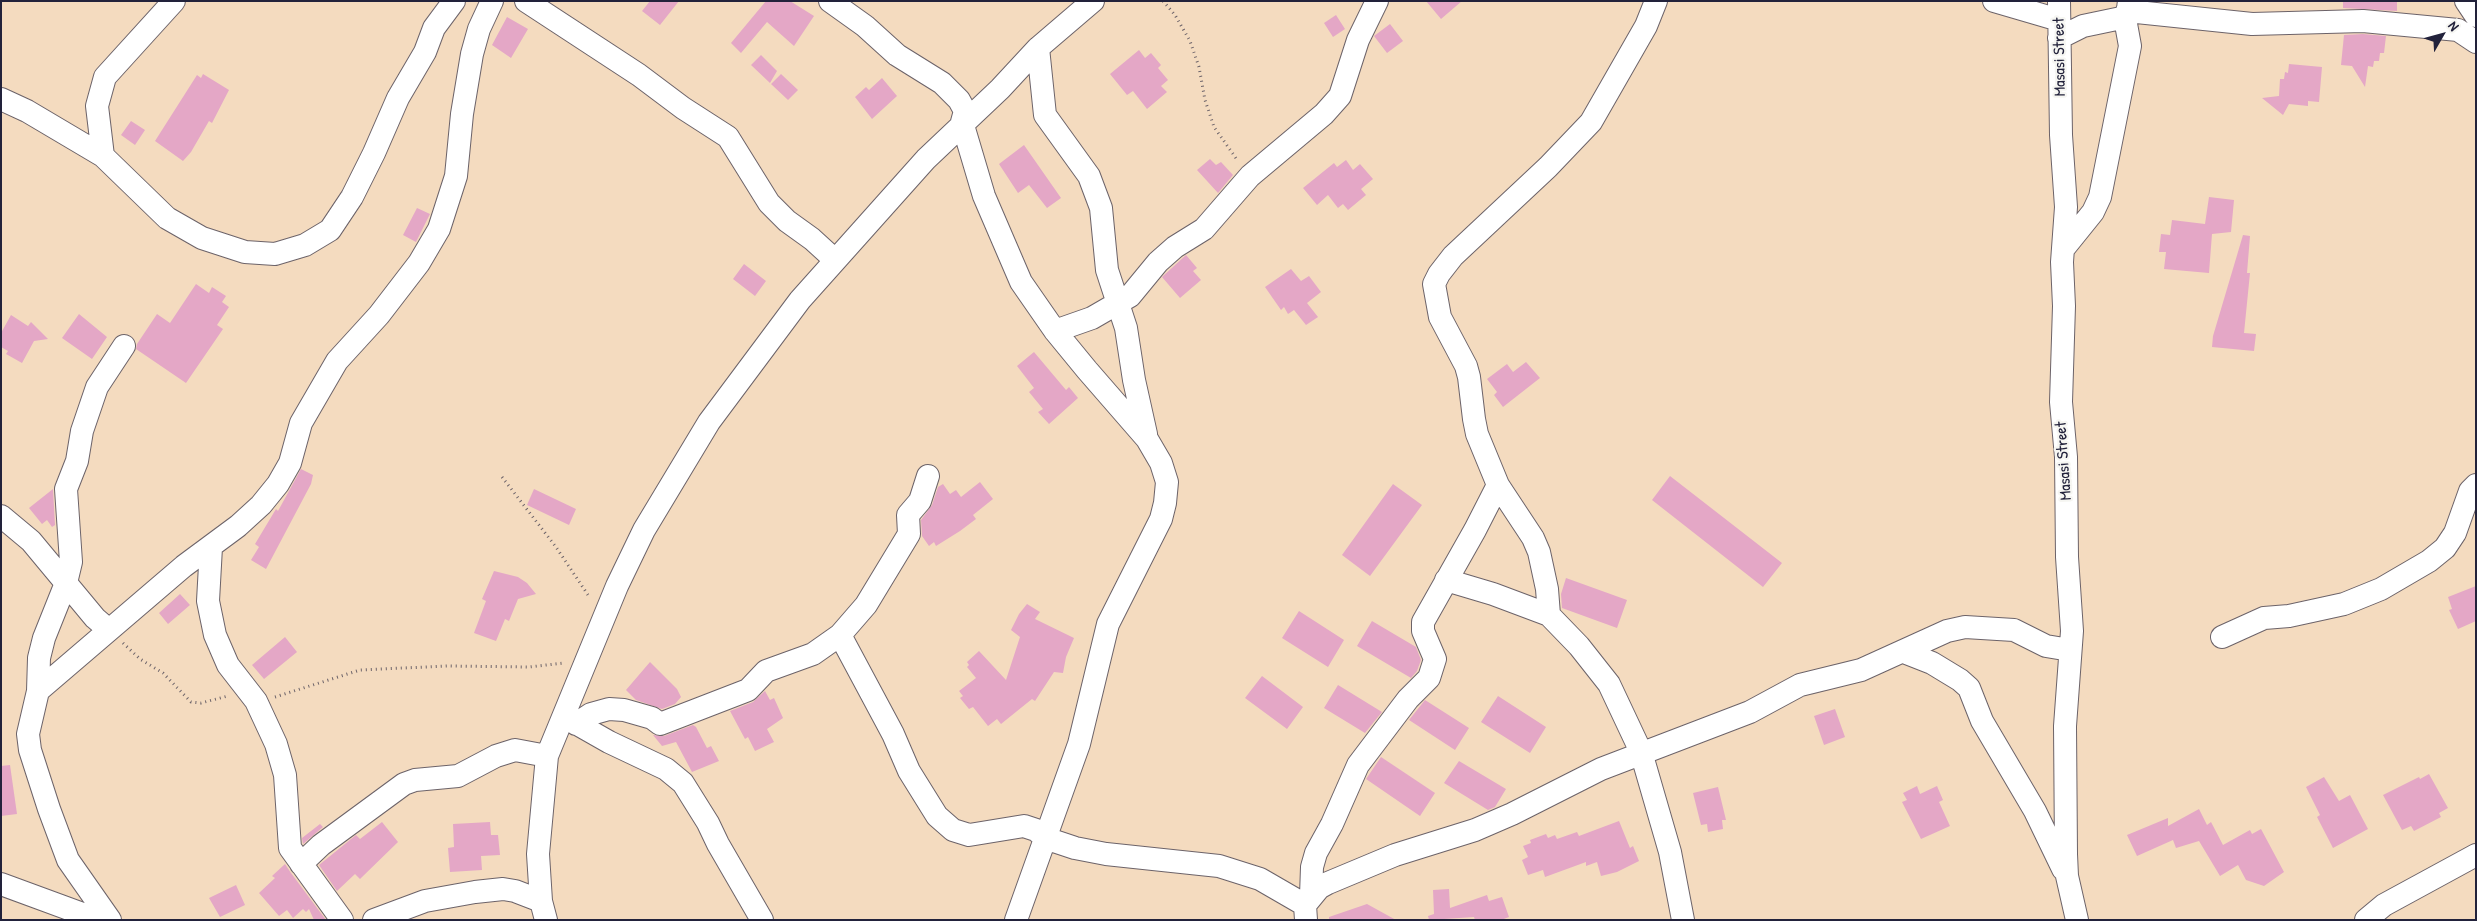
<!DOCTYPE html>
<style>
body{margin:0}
#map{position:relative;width:2477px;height:921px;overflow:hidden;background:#f4dbbf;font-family:"Patrick Hand",sans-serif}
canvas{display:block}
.frame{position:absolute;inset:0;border:2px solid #22223b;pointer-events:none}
.north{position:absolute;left:2417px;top:10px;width:50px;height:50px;-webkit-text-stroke:4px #f6f6f2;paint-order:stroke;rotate:52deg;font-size:14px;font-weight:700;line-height:20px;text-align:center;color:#22223b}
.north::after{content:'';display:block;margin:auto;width:18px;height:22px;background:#22223b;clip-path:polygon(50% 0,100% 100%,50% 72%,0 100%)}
</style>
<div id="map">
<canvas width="2477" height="921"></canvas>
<div class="frame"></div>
<div class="north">N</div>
</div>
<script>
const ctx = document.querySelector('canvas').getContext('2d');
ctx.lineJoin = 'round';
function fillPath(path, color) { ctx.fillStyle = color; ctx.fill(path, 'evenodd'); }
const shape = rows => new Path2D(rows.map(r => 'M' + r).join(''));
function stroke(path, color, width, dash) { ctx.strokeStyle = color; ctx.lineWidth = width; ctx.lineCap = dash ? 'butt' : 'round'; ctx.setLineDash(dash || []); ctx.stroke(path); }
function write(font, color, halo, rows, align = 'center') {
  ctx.font = font + ' "Patrick Hand",sans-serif'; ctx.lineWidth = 4.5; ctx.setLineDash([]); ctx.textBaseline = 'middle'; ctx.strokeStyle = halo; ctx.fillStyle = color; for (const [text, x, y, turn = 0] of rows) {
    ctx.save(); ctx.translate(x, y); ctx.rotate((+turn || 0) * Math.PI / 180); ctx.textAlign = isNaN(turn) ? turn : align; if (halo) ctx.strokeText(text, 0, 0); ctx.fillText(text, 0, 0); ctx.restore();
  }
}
const building = shape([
 [650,1,679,1,660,25,642,11],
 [766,1,790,1,814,16,794,46,767,22,741,53,731,43],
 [1426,1,1462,1,1441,19],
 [2343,1,2397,2,2397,11,2343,8],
 [1336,15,1345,29,1333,37,1324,23],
 [507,17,528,29,511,58,492,45],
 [1390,24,1403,41,1387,53,1374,36],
 [2363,34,2386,36,2384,53,2380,53,2379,61,2374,61,2373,67,2368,66,2365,87,2352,66,2341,65,2344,35],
 [1139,50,1145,58,1151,53,1161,65,1158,68,1168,80,1161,86,1167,92,1147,109,1133,91,1127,95,1110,74],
 [761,55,777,71,770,83,751,65],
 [2289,64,2322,67,2319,102,2308,101,2308,106,2289,104,2283,115,2262,98,2279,96,2280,79,2284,79,2285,72,2288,73],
 [203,74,229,90,212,123,209,121,191,152,183,161,155,141,197,75,201,78],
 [781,74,798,90,788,100,771,84],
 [882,78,897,96,872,119,855,97,866,87,869,90],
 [131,121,145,130,135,145,121,135],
 [1024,145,1061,198,1047,208,1029,185,1018,193,999,164],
 [1210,159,1216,165,1221,162,1233,175,1218,193,1197,170],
 [1346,160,1353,170,1360,164,1373,179,1361,189,1366,195,1348,210,1343,204,1338,208,1328,195,1317,205,1303,188,1334,163,1337,167],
 [2209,197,2234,200,2231,232,2212,234,2209,273,2164,269,2166,252,2159,252,2161,234,2170,235,2172,220,2205,224],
 [417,208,430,214,416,242,403,235],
 [2243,235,2250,236,2247,273,2250,273,2244,333,2256,334,2254,351,2212,347,2213,336],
 [1186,255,1197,268,1193,271,1201,280,1180,298,1162,277],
 [744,264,766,281,755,296,733,279],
 [1291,269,1301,281,1309,276,1321,292,1307,303,1318,317,1306,325,1294,310,1288,314,1284,307,1281,310,1265,287],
 [196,284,209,293,212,287,226,296,222,302,229,307,217,325,223,329,186,383,136,349,137,344,157,314,170,323],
 [79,314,107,337,92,359,62,338],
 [11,315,28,326,31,322,48,339,34,341,22,363,6,354,8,351,1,347,1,333],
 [1034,352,1066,390,1069,387,1078,398,1049,424,1038,412,1043,409,1029,392,1034,388,1017,366],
 [1526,362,1540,378,1503,407,1494,395,1497,392,1487,379,1507,364,1513,372],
 [301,469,313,475,311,484,266,569,251,560,259,547,255,544,276,509,278,511],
 [1670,476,1782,563,1763,587,1652,500],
 [980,482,993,499,973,515,976,519,960,531,936,546,934,542,929,546,922,536,921,520,932,505,938,487,943,484,950,494,956,490,961,497],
 [1393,484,1422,505,1370,576,1342,555],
 [53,489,55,525,52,527,47,520,42,524,29,508],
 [534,489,576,509,569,525,527,505],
 [494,571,518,577,527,583,536,594,518,599,509,621,505,619,496,641,474,633,486,601,482,599],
 [1566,578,1627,600,1617,628,1562,608,1561,594],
 [2476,586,2476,621,2458,629,2449,610,2452,609,2448,597],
 [180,594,190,605,168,624,159,613],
 [1027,604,1040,612,1035,619,1074,638,1066,657,1063,673,1054,672,1035,701,1032,699,1001,724,997,719,988,726,973,707,969,709,960,698,963,696,959,691,976,678,967,667,969,665,967,662,979,651,1006,680,1020,637,1011,630,1019,614],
 [1299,611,1344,640,1328,667,1282,638],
 [1372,621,1416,647,1421,660,1417,671,1411,678,1357,646],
 [285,637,297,652,264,679,252,665],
 [650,662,677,689,681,697,675,704,662,709,636,700,626,690],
 [1262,676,1303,707,1287,729,1245,698],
 [1338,685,1382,712,1365,733,1324,708],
 [765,691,770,700,774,698,783,718,767,729,774,742,755,751,748,737,745,739,730,711,753,702],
 [1498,696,1546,727,1530,753,1481,722],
 [1425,700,1469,728,1455,750,1409,720],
 [1835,709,1845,737,1824,745,1814,716],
 [693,725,696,727,707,748,711,746,719,761,692,772,676,742,662,746,653,735,664,736],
 [1381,757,1435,793,1420,816,1366,779],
 [1459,761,1506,789,1495,807,1488,810,1444,783],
 [10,765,17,814,1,816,1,766],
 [2429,774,2448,808,2439,813,2441,817,2414,831,2411,826,2402,830,2383,795,2419,777,2420,779],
 [2324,777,2339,801,2350,795,2368,829,2333,848,2317,817,2320,815,2306,787],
 [1917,786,1920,794,1937,786,1943,800,1939,802,1950,826,1921,839,1902,802,1907,800,1903,793],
 [1718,787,1726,820,1722,820,1723,829,1708,832,1707,824,1701,825,1693,793],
 [2199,809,2207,825,2211,822,2223,845,2250,830,2252,834,2261,829,2284,872,2264,886,2246,880,2238,865,2220,876,2199,841,2176,848,2173,840,2137,856,2127,835,2168,818,2168,826],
 [1619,821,1630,848,1633,846,1639,861,1617,872,1601,876,1597,862,1586,866,1586,862,1545,877,1543,870,1528,875,1522,860,1528,857,1523,846,1531,843,1530,840,1546,834,1548,838,1555,835,1557,839,1577,832,1579,836],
 [382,822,398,842,360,879,355,874,337,891,319,865,356,835,360,839],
 [490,822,491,835,498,835,500,855,481,856,482,870,450,872,448,848,454,847,453,824],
 [320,824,323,827,303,844,302,838],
 [285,864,291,873,326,920,314,920,309,909,306,912,303,909,293,918,287,910,279,916,259,893,275,878,272,876],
 [236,885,245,905,220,917,209,898],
 [1449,889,1450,908,1487,895,1489,901,1502,897,1509,917,1501,920,1475,920,1474,917,1429,920,1428,916,1434,914,1433,890],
 [1367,904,1396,920,1329,920,1329,917]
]);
const path = shape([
 [1163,1,1175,15,1190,41,1199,67,1205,100,1214,127,1238,161],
 [502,477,556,547,590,598],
 [123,643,140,659,163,673,191,702,201,703,228,696],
 [275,697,360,670,447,666,529,667,564,663]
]);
const minor = shape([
 [526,1,639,75,683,108,728,137,769,203,787,221,812,239,835,260],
 [830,1,865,26,897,55,942,83,959,100,965,111,962,122,984,196,1021,282,1055,331,1087,370,1147,439,1161,463,1167,482,1165,503,1161,519,1108,624,1079,744,1016,920],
 [1994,1,2059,20],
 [2059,1,2061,135,2066,207,2062,262,2064,306,2061,402,2066,457,2067,557,2072,631,2065,726,2066,854,2067,876,2077,920],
 [2466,1,2476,16],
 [2127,11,2252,24,2363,21,2458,30,2476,42],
 [2059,38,2083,26,2126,17],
 [1038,48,1045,115,1089,176,1101,208,1107,270,1126,328,1134,380,1146,434],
 [1,99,27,111,103,156,167,218,202,238,245,252,275,254,305,245,330,230,352,197,374,153,398,98,425,52,434,28,454,1],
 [103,156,97,106,105,77,174,1],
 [2064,248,2093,212,2100,197,2130,46,2126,24,2129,1],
 [1055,331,1092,318,1130,296,1158,262,1175,247,1204,229,1250,176,1324,114,1340,96,1358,40,1377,1],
 [1,516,31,541,95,618,109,630],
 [211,547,208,601,215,635,228,665,256,701,276,744,285,775,290,848,342,920],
 [1446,580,1493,594,1549,615,1579,646,1609,684,1641,752,1670,852,1683,920],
 [1549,615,1547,589,1539,552,1533,538,1498,485,1477,434,1474,419,1469,377,1466,366,1440,317,1434,284,1439,274,1453,256,1548,167,1591,122,1646,26,1656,1],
 [840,635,893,734,909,771,937,816,953,830,969,835,1024,826,1036,830,1045,838,1075,848,1106,854,1219,866,1260,879,1305,905],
 [2222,637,2264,618,2289,616,2344,604,2381,589,2429,561,2445,548,2455,533,2470,491,2476,485],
 [1904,652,1932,663,1960,680,1969,688,1982,721,2035,811,2063,869],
 [38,691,39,658,44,638,66,583,71,562,66,489,77,461,82,431,97,387,124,346],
 [565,717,609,742,666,769,683,783,708,823,718,844,762,920],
 [576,724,591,714,609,709,624,710,652,718,660,724,748,690,766,671,813,654,840,635,866,605,909,534,908,515,920,501,928,476],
 [301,864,321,845,404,784,415,780,458,776,496,756,515,750,547,756],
 [1,884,99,920],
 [1311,896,1312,867,1316,853,1332,824,1358,765,1408,699,1429,678,1435,659,1423,631,1423,622,1475,530,1498,485],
 [110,920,68,860,49,809,30,750,28,734,38,691,184,566,238,526,261,505,278,484,290,463,301,423,337,361,379,315,419,263,439,229,456,176,462,114,472,54,479,29,492,1],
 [374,920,425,901,475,892,503,889,515,891,541,901],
 [546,920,541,901,538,854,547,756,617,586,644,530,709,422,800,300,926,159,1000,89,1038,48,1093,1],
 [1306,920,1305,905,1319,888,1328,883,1395,855,1475,830,1512,814,1601,769,1750,712,1800,685,1861,670,1947,631,1965,627,2014,630,2046,646,2070,650],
 [2366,920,2384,905,2476,855]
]);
const streetNames = [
 ["Masasi Street",2060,57,-91],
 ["Masasi Street",2064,461,-94]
];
fillPath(building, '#e4a7c6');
stroke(minor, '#6c6369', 24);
stroke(path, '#6c6369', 3, [1, 4]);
stroke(minor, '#fff', 22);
write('16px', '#22223b', '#f6f6f2', streetNames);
</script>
